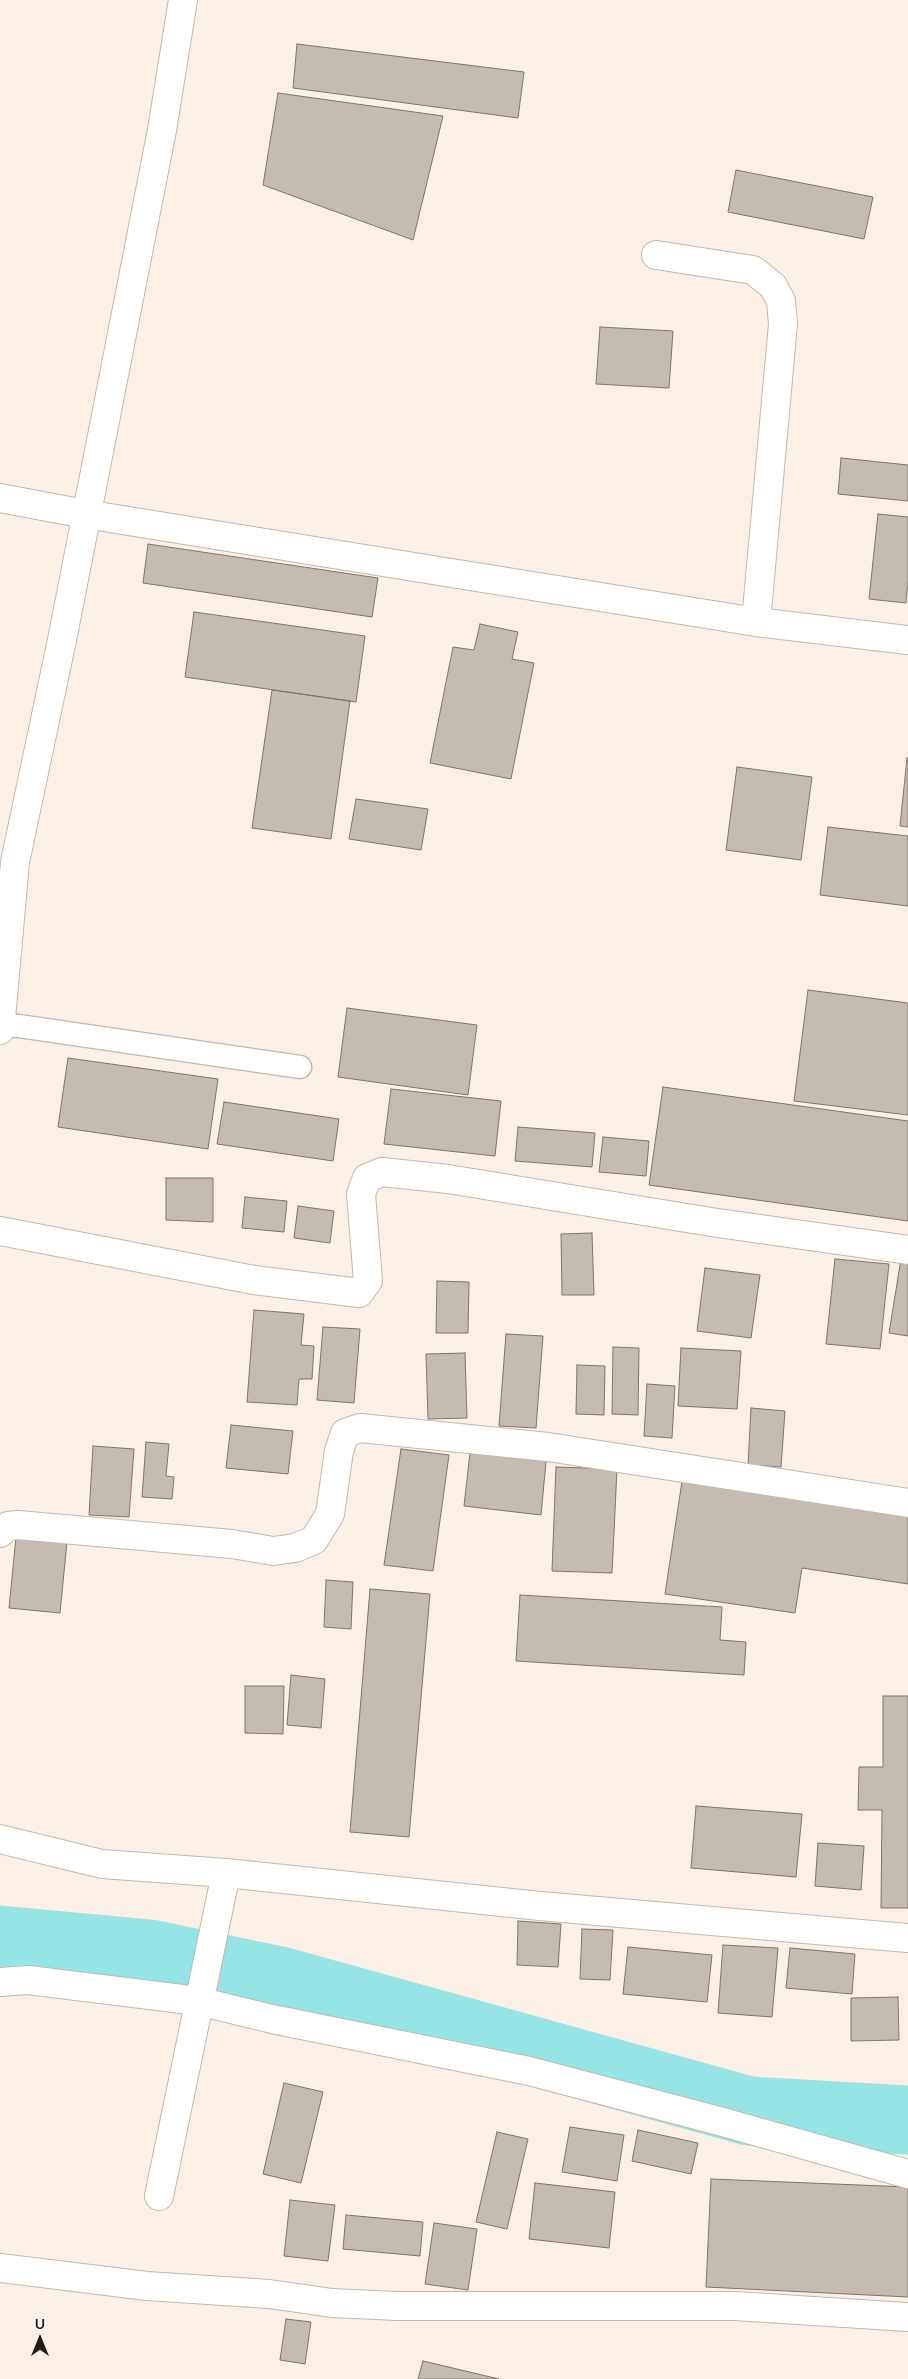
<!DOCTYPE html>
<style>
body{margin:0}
#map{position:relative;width:908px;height:2379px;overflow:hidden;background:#faf0e5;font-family:Lato,sans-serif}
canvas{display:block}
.north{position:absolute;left:15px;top:2314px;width:50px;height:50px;-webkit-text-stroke:4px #fff;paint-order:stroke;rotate:0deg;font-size:14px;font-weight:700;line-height:20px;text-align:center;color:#201c18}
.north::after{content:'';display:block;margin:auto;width:18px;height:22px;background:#201c18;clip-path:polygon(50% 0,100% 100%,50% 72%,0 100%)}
</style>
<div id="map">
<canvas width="908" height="2379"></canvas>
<div class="north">U</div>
</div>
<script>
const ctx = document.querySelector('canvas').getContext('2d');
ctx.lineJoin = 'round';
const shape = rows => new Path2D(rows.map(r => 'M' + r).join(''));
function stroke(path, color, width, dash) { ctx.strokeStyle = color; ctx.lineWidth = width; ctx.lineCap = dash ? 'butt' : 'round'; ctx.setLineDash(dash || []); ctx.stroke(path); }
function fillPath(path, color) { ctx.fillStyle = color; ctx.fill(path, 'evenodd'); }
const river = shape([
 [0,1940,150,1954,280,1981,749,2111,908,2120]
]);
const building = shape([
 [297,44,524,72,518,118,293,88,297,44],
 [278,93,443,116,413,240,263,185,278,93],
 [736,170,873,197,864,239,728,212,736,170],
 [600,327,673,331,669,388,596,384,600,327],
 [841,458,908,465,908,501,838,494,841,458],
 [878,514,908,517,908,582,906,603,869,599,878,514],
 [148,544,378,578,372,617,143,583,148,544],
 [194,612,365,636,356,702,185,677,194,612],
 [480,624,518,632,512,659,534,663,511,779,430,763,453,647,474,650,480,624],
 [272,690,350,701,331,839,252,828,272,690],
 [907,758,908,758,908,827,900,826,907,758],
 [737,767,812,777,801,860,726,850,737,767],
 [356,799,428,809,421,850,349,839,356,799],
 [828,827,908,836,908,906,820,895,828,827],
 [808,990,908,1003,908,1115,794,1101,808,990],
 [347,1008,477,1025,468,1095,338,1077,347,1008],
 [68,1058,218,1079,208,1149,58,1127,68,1058],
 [663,1087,908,1121,908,1221,649,1185,663,1087],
 [391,1089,501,1101,495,1156,384,1144,391,1089],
 [224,1102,339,1119,333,1161,217,1144,224,1102],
 [518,1127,595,1133,592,1167,515,1161,518,1127],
 [603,1137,649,1141,646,1176,599,1172,603,1137],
 [166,1178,213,1178,213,1222,166,1220,166,1178],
 [245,1197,287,1201,284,1232,242,1228,245,1197],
 [298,1206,334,1211,330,1243,294,1238,298,1206],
 [592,1233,594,1295,562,1295,561,1234,592,1233],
 [835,1259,889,1264,880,1349,826,1344,835,1259],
 [901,1259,908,1260,908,1336,889,1333,901,1259],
 [705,1268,760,1275,751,1338,697,1331,705,1268],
 [437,1281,469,1282,468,1333,436,1333,437,1281],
 [254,1310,304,1314,301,1345,314,1346,312,1379,299,1379,297,1405,247,1402,254,1310],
 [323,1327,360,1329,354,1403,317,1400,323,1327],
 [506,1334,543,1336,536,1428,499,1426,506,1334],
 [613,1347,639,1348,638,1415,612,1414,613,1347],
 [681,1348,741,1351,737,1409,678,1406,681,1348],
 [465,1353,467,1418,428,1419,426,1354,465,1353],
 [577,1365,605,1366,604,1415,576,1414,577,1365],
 [647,1384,675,1386,672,1438,644,1436,647,1384],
 [751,1408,785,1411,781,1467,748,1465,751,1408],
 [231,1425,293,1431,288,1474,226,1468,231,1425],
 [146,1442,169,1444,166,1476,174,1477,172,1499,142,1497,146,1442],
 [471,1444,547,1451,541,1515,464,1506,471,1444],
 [93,1446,134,1449,129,1517,89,1515,93,1446],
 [401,1449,449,1455,433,1571,384,1565,401,1449],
 [556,1467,617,1469,612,1573,552,1571,556,1467],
 [683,1475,908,1510,908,1584,802,1568,795,1613,665,1594,683,1475],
 [16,1537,67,1542,60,1613,9,1608,16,1537],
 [326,1580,353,1582,351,1629,324,1627,326,1580],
 [370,1589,430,1594,409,1837,350,1832,370,1589],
 [520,1595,722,1607,720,1640,746,1642,744,1675,516,1661,520,1595],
 [291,1675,325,1679,321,1728,287,1725,291,1675],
 [245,1686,284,1686,283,1734,245,1733,245,1686],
 [883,1696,908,1696,908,1908,881,1908,882,1810,858,1810,859,1767,883,1767,883,1696],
 [696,1806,802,1814,796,1877,691,1868,696,1806],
 [818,1843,864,1846,861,1890,815,1886,818,1843],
 [518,1921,561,1924,558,1967,517,1965,518,1921],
 [582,1929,613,1930,610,1980,580,1979,582,1929],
 [723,1945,778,1948,772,2017,718,2013,723,1945],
 [628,1947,712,1955,707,2002,623,1994,628,1947],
 [790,1948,855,1954,852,1994,786,1988,790,1948],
 [898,1997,899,2040,851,2041,851,1998,898,1997],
 [284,2083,323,2092,301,2183,263,2174,284,2083],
 [570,2127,624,2135,617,2181,562,2172,570,2127],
 [638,2130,698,2143,691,2174,632,2161,638,2130],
 [497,2132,528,2139,507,2229,476,2222,497,2132],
 [711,2179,908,2187,908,2297,706,2287,711,2179],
 [535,2183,615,2192,609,2248,529,2239,535,2183],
 [290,2200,335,2205,328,2261,284,2256,290,2200],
 [346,2215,423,2222,420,2256,343,2249,346,2215],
 [434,2223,477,2229,468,2290,425,2284,434,2223],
 [286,2319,311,2322,305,2364,280,2360,286,2319],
 [423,2361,499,2379,418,2379,423,2361]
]);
const service = shape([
 [1,1025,19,1026,300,1067]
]);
const minor = shape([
 [656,255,753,270,773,286,781,301,783,324,756,622],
 [0,498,85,514,756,622,908,640],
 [0,1030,15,862,62,640,162,130,183,0],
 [0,1231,254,1280,359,1293,368,1281,361,1194,367,1178,382,1172,448,1179,711,1222,908,1250],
 [0,1533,8,1526,18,1525,232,1544,273,1551,295,1548,314,1540,330,1514,339,1451,345,1433,360,1428,548,1447,908,1503],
 [0,1839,102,1864,226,1873,540,1906,908,1938],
 [0,1982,28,1980,198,2001,272,2019,529,2071,719,2121,908,2174],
 [159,2196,226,1873],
 [0,2268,147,2286,269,2294,332,2303,397,2306,735,2306,908,2317]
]);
stroke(river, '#95e5e6', 69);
fillPath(building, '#c5bcb1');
stroke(building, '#7e756b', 1);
stroke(service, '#c2b9ae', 25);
stroke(minor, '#c2b9ae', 30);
stroke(service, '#fff', 22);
stroke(minor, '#fff', 28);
</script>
